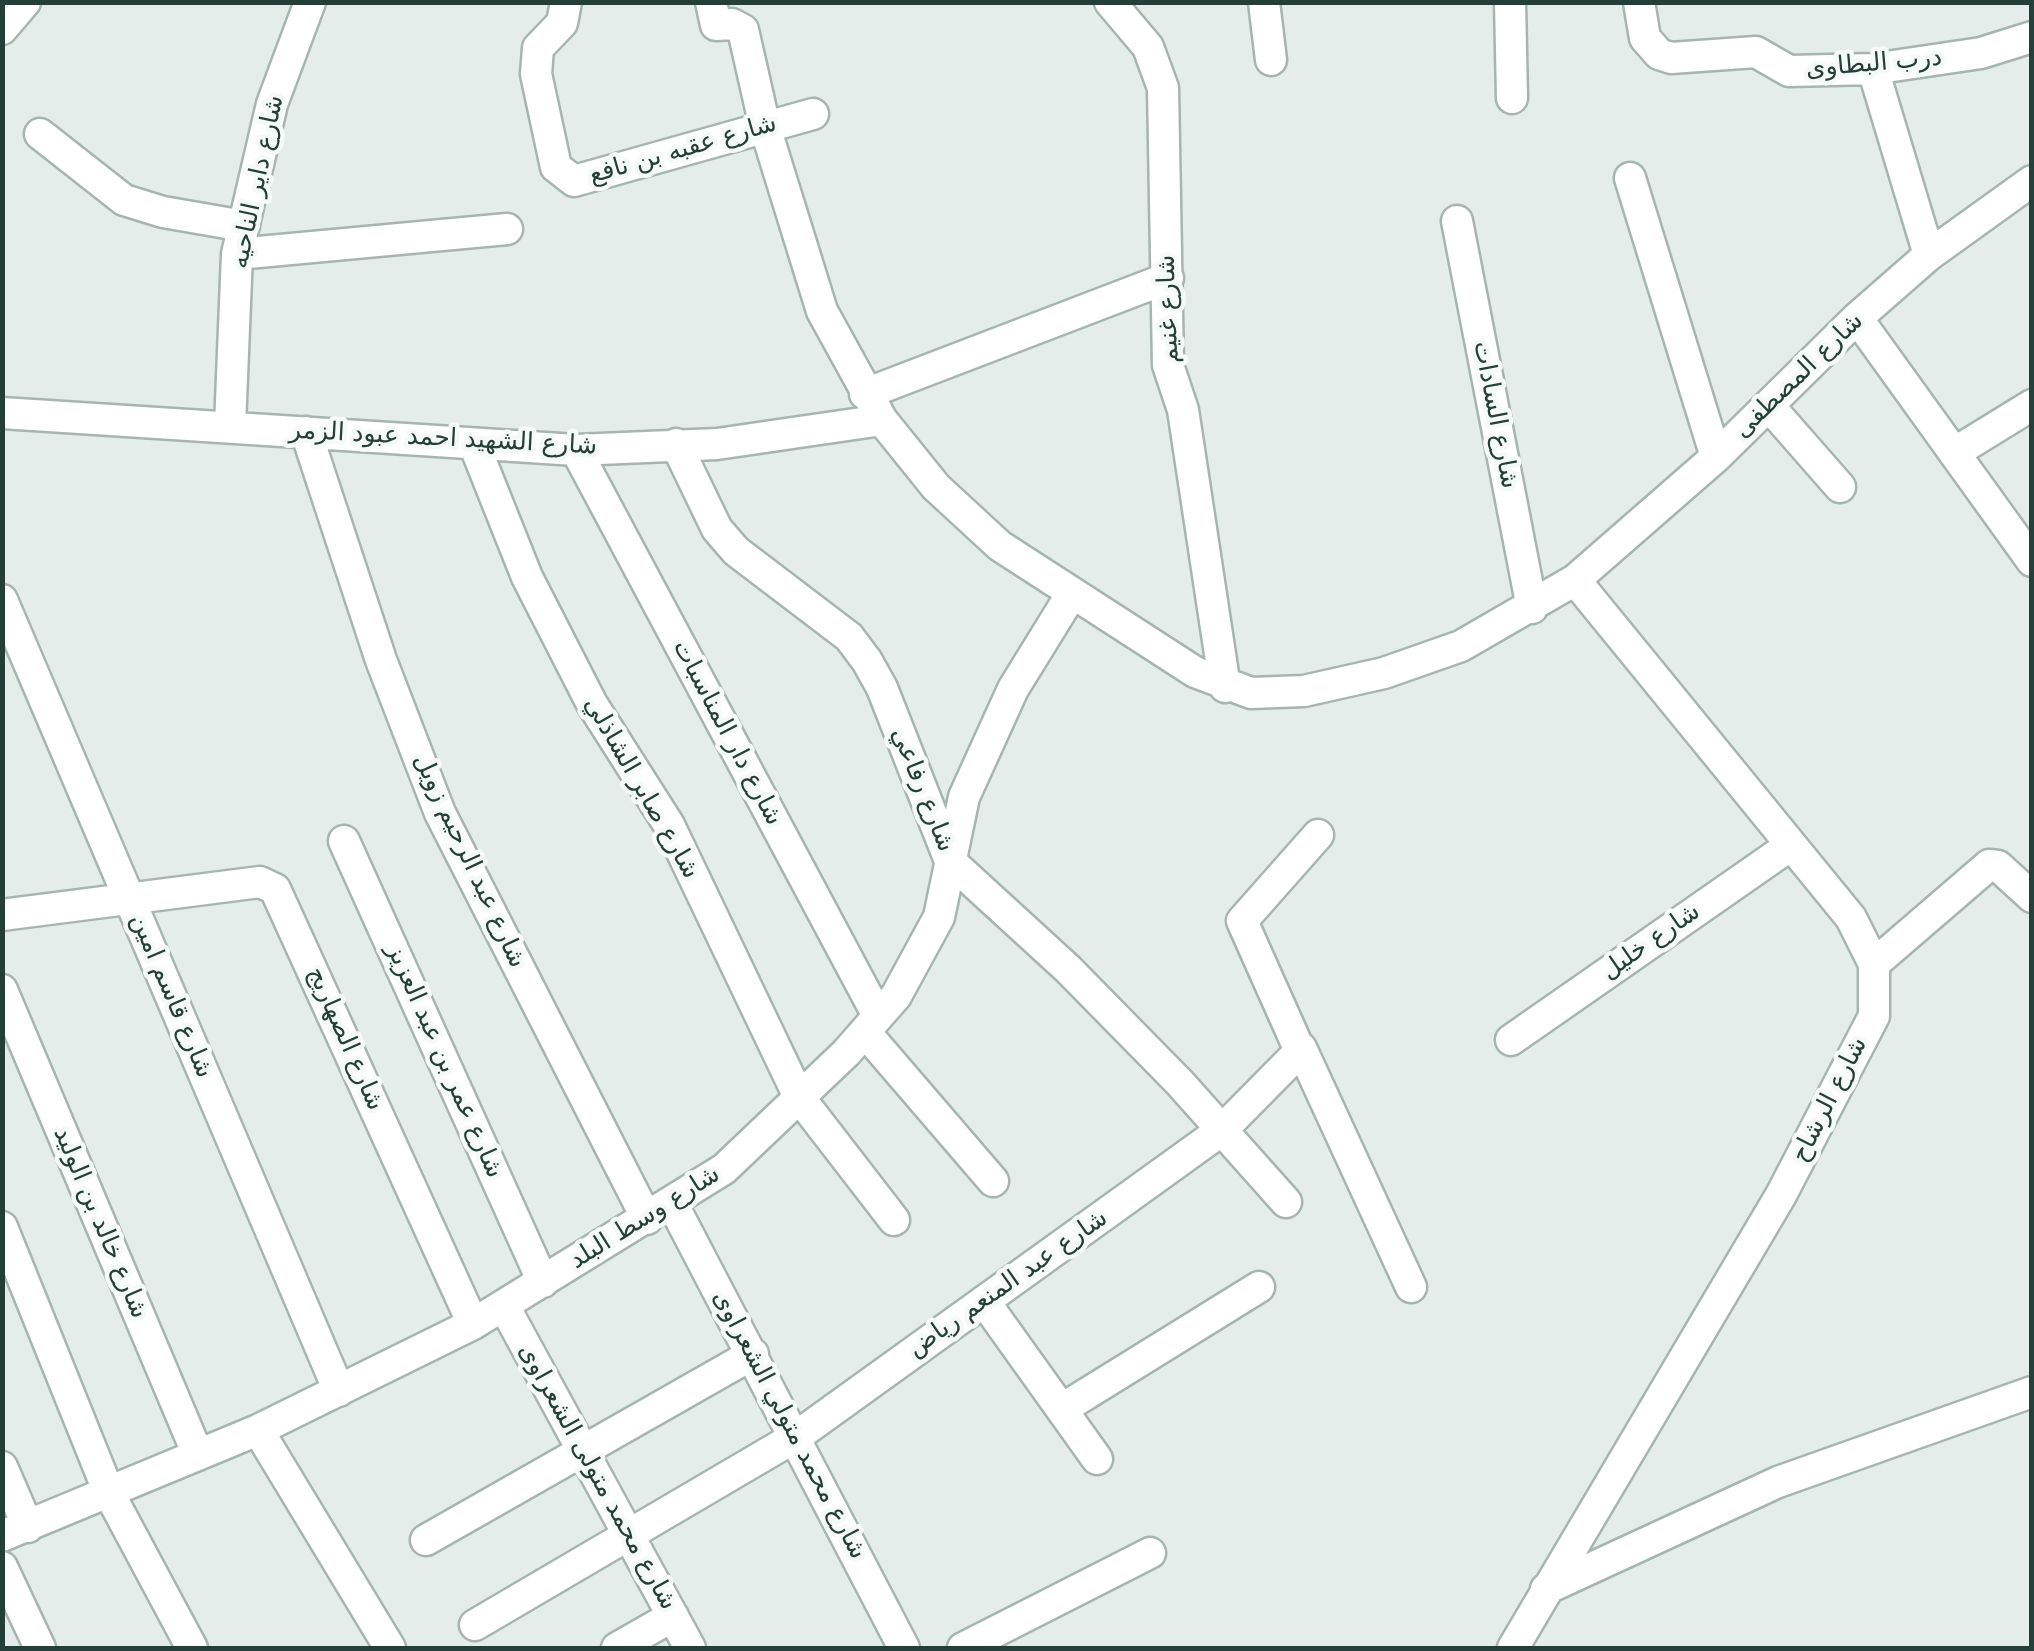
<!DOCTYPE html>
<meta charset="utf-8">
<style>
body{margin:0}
#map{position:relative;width:2034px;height:1651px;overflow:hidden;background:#e4ede9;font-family:"DejaVu Sans",sans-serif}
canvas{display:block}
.frame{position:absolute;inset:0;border:5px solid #243e38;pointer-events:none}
</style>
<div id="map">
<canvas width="2034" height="1651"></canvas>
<div class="frame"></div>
</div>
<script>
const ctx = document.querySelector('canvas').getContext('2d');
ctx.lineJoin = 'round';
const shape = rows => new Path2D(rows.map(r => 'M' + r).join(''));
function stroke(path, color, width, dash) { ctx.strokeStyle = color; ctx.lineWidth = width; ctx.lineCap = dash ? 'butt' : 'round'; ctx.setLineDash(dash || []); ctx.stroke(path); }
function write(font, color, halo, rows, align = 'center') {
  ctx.font = font + ' "DejaVu Sans","Noto Naskh Arabic",sans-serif'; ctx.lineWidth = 9; ctx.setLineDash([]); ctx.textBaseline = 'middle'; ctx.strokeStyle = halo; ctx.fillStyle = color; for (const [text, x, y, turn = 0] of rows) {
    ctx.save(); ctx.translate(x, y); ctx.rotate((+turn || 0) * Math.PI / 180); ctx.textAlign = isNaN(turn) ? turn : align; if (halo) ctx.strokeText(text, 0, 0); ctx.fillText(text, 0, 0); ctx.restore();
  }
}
const minor = shape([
 [566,2,562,23,538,48,536,74,556,167,574,181,813,114],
 [711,2,716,25,732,24,743,30,765,127,822,311,882,420,936,487,1000,546,1195,672,1251,693,1304,691,1384,673,1461,646,1575,580,1716,457,1857,318,1929,255,2032,181],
 [1110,2,1148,47,1163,88,1168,365,1183,410,1225,687],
 [1264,2,1271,60],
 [1510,2,1512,98],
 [1639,2,1645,38,1659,54,1671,58,1756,52,1789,71,1873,69,1981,53,2032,37],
 [2,29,25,2],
 [1873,69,1929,255],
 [40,134,124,200,163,212,244,226],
 [1630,178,1716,457],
 [1457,221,1532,608],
 [237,254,507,229],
 [1857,318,2032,561],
 [865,394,1168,278],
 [1769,406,1840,487],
 [2,413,576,450,717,444,882,420],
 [230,426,237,254,272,104,310,2],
 [306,432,381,660,440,813,647,1219],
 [474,444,527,577,592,704,669,825,799,1097,894,1220],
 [676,444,717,529,736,551,849,637,867,661,882,688,950,861,1068,969,1180,1083,1286,1202],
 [576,450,878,1016],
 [1954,453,2032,405],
 [2,600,339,1391],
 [344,841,543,1282],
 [2,915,260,882,275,889,473,1324],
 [1874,964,1989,865,1998,866,2032,897],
 [2,990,198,1455],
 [865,1032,993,1181],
 [1511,1040,1791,845],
 [1301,1048,1411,1287],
 [672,1203,904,1648],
 [2,1227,109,1493,192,1648],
 [984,1301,1097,1459],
 [504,1306,690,1648],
 [1062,1409,1259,1287],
 [258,1430,390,1648],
 [2,1467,28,1527],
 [2,1536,258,1430,473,1324,724,1169,846,1053,896,996,939,917,964,797,1013,689,1071,595],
 [426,1540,753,1354],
 [2,1567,40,1648],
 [1546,1589,1778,1482,2032,1392],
 [475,1625,797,1436,1222,1130,1300,1051,1242,921,1318,835],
 [617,1648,673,1616],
 [963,1648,1150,1553],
 [1513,1648,1781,1195,1874,1016,1874,964,1851,918,1575,580]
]);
const streetNames = [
 ["درب البطاوى",1874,64,-5],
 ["شارع عقبه بن نافع",683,150,-16],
 ["شارع داير الناحيه",258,182,-78],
 ["شارع غنيم",1169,309,-92],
 ["شارع المصطفى",1799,376,-44],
 ["شارع السادات",1495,415,79],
 ["شارع الشهيد احمد عبود الزمر",443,439,3],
 ["شارع دار المناسبات",727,733,62],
 ["شارع صابر الشاذلي",641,788,60],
 ["شارع رفاعي",922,790,68],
 ["شارع عبد الرحيم زويل",469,861,65],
 ["شارع خليل",1651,942,-35],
 ["شارع قاسم امين",171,996,67],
 ["شارع الصهاريج",345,1039,66],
 ["شارع عمر بن عبد العزيز",444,1061,66],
 ["شارع الرشاح",1830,1100,-63],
 ["شارع وسط البلد",645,1218,-32],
 ["شارع خالد بن الوليد",100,1223,67],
 ["شارع عبد المنعم رياض",1008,1284,-35],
 ["شارع محمد متولي الشعراوى",789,1425,62],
 ["شارع محمد متولى الشعراوى",597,1477,61]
];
stroke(minor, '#a7b5b0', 35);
stroke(minor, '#fff', 30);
write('25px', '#243e38', '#f5f9f7', streetNames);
</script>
